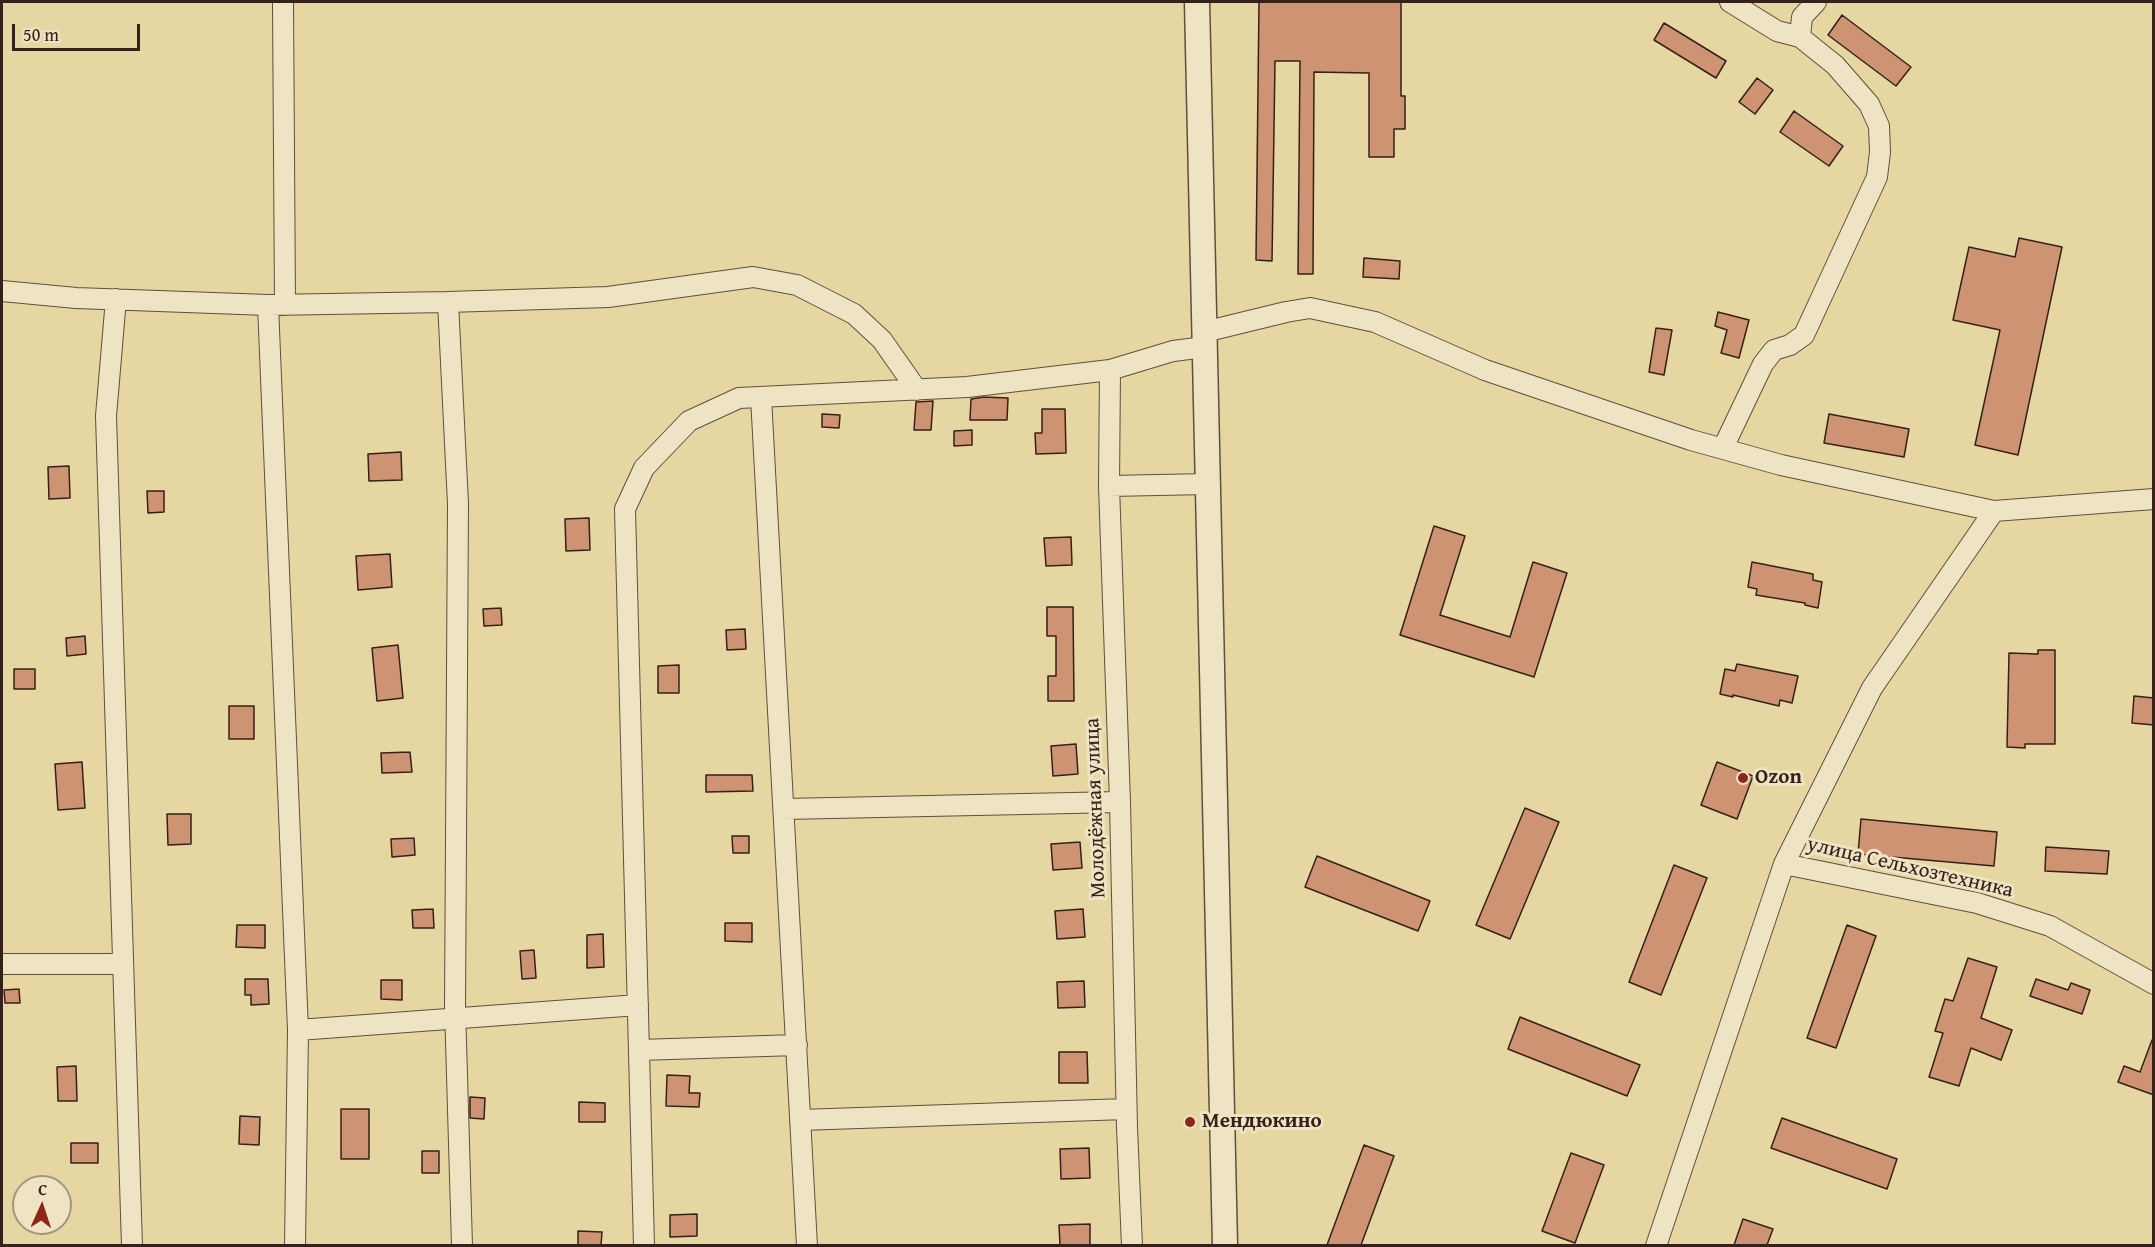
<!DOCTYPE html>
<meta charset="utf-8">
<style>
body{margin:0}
#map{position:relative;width:2155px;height:1247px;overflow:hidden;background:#e5d6a2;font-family:"Gentium Book Plus",serif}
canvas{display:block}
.frame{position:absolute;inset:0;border:3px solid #35211a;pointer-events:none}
.north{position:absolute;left:12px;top:1175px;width:60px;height:60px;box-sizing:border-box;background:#eee4c3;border:2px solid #a4967f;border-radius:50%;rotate:3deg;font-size:16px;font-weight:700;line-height:24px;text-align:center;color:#35211a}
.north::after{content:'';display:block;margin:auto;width:21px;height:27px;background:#8f2418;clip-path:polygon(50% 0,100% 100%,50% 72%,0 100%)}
.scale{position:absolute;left:12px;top:24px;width:128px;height:27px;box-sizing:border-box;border:3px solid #35211a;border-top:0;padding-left:8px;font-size:18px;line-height:21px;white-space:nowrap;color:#35211a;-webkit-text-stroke:4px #eee4c3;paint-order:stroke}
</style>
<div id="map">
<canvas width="2155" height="1247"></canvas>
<div class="frame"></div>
<div class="north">С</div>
<div class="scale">50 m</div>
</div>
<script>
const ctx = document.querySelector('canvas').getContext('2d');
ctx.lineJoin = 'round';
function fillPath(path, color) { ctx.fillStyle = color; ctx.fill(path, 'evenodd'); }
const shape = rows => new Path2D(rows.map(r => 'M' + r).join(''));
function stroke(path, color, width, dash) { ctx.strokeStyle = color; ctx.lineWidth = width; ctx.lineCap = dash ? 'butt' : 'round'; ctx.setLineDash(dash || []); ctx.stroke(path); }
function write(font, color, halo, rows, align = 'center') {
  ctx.font = font + ' "Gentium Book Plus",serif'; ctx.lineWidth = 6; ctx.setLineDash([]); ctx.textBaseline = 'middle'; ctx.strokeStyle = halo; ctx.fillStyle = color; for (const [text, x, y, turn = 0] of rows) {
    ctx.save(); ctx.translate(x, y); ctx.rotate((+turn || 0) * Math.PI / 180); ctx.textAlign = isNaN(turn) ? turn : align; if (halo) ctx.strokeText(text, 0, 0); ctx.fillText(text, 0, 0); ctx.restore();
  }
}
const building = shape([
 [1259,2,1401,2,1401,96,1405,96,1405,129,1394,129,1394,157,1369,157,1369,73,1314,72,1313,274,1298,274,1300,61,1275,61,1272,261,1256,260,1259,2],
 [1842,15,1911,67,1896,86,1828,35,1842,15],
 [1664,23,1726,61,1716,78,1654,40,1664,23],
 [1757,78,1773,90,1755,114,1739,102,1757,78],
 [1794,111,1843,146,1829,166,1780,132,1794,111],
 [2019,238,2062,247,2018,455,1975,445,2000,330,1953,320,1969,247,2015,257,2019,238],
 [1364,258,1400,261,1399,279,1363,277,1364,258],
 [1718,312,1749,320,1739,358,1721,353,1727,330,1715,326,1718,312],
 [1656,328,1672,330,1664,375,1649,372,1656,328],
 [984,397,1008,398,1007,420,970,420,971,399,984,397],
 [933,401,931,430,914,430,916,402,933,401],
 [1042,409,1065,409,1066,453,1036,454,1035,433,1042,433,1042,409],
 [822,414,840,415,839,428,822,427,822,414],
 [1829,414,1909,429,1904,457,1824,443,1829,414],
 [972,430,972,445,954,446,954,431,972,430],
 [401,452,402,480,369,481,368,454,401,452],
 [69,466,70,498,49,499,48,467,69,466],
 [147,491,164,491,164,512,148,513,147,491],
 [589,518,590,550,566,551,565,519,589,518],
 [1434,526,1465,536,1440,615,1510,637,1533,562,1567,573,1534,677,1400,635,1434,526],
 [1071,537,1072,565,1046,566,1044,538,1071,537],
 [390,554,392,587,358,590,356,556,390,554],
 [1752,562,1813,574,1813,580,1822,582,1818,608,1805,605,1805,603,1756,595,1757,589,1748,587,1752,562],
 [1047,607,1073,607,1074,701,1048,701,1048,676,1056,676,1056,636,1047,636,1047,607],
 [501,608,502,625,484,626,483,609,501,608],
 [745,629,746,649,727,650,726,630,745,629],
 [85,636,86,654,67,656,66,638,85,636],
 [398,645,403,698,377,701,372,648,398,645],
 [2038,650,2055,650,2055,744,2025,744,2025,748,2007,747,2009,653,2038,654,2038,650],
 [1737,664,1798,676,1792,703,1780,700,1779,706,1733,695,1733,697,1720,694,1725,669,1735,671,1737,664],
 [679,665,679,693,658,693,658,666,679,665],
 [14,669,35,669,35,689,14,689,14,669],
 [2134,696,2154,698,2154,725,2132,723,2134,696],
 [229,706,254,706,254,739,229,739,229,706],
 [1076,744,1078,774,1053,776,1051,746,1076,744],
 [410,752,412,772,382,773,381,753,410,752],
 [82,762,85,808,58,810,55,764,82,762],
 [1717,762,1753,776,1737,819,1701,805,1717,762],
 [706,775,752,775,753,791,706,792,706,775],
 [1525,808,1559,822,1510,939,1476,925,1525,808],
 [167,814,191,814,191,844,168,845,167,814],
 [1861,819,1997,832,1994,866,1858,854,1861,819],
 [732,836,749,836,749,853,733,853,732,836],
 [414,838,415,855,392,857,391,839,414,838],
 [1080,842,1082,868,1053,870,1051,844,1080,842],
 [2046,847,2109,851,2107,874,2045,871,2046,847],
 [1317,856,1430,901,1418,931,1305,887,1317,856],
 [1674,865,1707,878,1661,995,1629,982,1674,865],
 [433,909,434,928,413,928,412,910,433,909],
 [1083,909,1085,937,1057,939,1055,911,1083,909],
 [725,923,752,923,752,942,725,941,725,923],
 [237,925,265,925,265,948,236,947,237,925],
 [1847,925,1876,936,1836,1048,1807,1038,1847,925],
 [603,934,604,967,587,968,587,935,603,934],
 [534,950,536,978,522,979,520,951,534,950],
 [1968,958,1997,967,1981,1018,2012,1030,2001,1060,1971,1048,1959,1086,1929,1077,1943,1033,1935,1031,1945,999,1953,1001,1968,958],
 [245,979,268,979,269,1004,251,1005,251,995,245,995,245,979],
 [2036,979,2068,990,2071,983,2090,990,2082,1014,2030,996,2036,979],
 [381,980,402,980,402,1000,381,999,381,980],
 [1084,981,1085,1007,1058,1008,1057,982,1084,981],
 [19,989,20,1003,5,1003,4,990,19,989],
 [1520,1017,1640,1065,1627,1096,1508,1049,1520,1017],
 [2152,1040,2154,1040,2154,1095,2118,1082,2124,1066,2140,1072,2152,1040],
 [1059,1052,1087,1052,1088,1083,1059,1083,1059,1052],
 [76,1066,77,1101,58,1101,57,1067,76,1066],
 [667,1075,690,1076,689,1093,700,1093,699,1107,666,1106,667,1075],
 [470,1097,485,1098,484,1119,470,1118,470,1097],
 [579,1102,605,1103,605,1122,579,1122,579,1102],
 [341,1109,369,1109,369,1159,341,1159,341,1109],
 [240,1116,260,1117,259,1145,239,1144,240,1116],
 [1782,1118,1897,1159,1887,1189,1771,1148,1782,1118],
 [71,1143,98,1143,98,1163,71,1163,71,1143],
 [1364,1145,1394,1156,1361,1245,1327,1245,1364,1145],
 [1089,1148,1090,1178,1061,1179,1060,1149,1089,1148],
 [422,1151,439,1151,439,1173,422,1173,422,1151],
 [1571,1153,1604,1165,1575,1243,1542,1231,1571,1153],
 [697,1214,697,1236,670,1237,670,1215,697,1214],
 [1743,1219,1773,1229,1767,1245,1734,1245,1743,1219],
 [1090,1224,1090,1245,1060,1245,1059,1225,1090,1224],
 [578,1231,602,1232,601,1245,578,1245,578,1231]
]);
const minor = shape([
 [283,2,285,305],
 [1800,37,1802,17,1816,2],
 [2,291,76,298,268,305,448,302,608,297,753,277,797,285,854,314,882,340,917,390],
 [116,299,106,416,132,1246],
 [448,302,458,504,455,1007,462,1246],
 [268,305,298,1030,295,1246],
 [1204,332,1286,312,1310,308,1375,322,1485,370,1691,440,1781,465,1994,511,2154,499],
 [1110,370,1109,486,1120,802,1127,1127,1132,1246],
 [761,397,807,1246],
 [1723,448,1763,364,1774,350,1790,345,1804,335,1877,177,1880,152,1879,126,1869,104,1835,65,1800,37,1777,31,1730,2],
 [1109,486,1208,484],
 [784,809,1120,802],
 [1784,864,1977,903,2050,926,2154,984],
 [2,964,123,964],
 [298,1030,638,1005],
 [639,1050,797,1045],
 [800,1120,1126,1109],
 [644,1246,625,509,644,468,689,421,739,398,967,387,1110,370,1173,351,1205,347],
 [1656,1246,1784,864,1872,688,1994,511]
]);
const tertiary = shape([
 [1197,2,1225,1246]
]);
const markers = [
 [1743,778,6,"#8f2418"],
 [1190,1122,6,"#8f2418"]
];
const poiNames = [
 ["Ozon",1755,778],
 ["Мендюкино",1202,1122]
];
const streetNames = [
 ["Молодёжная улица",1096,808,-92],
 ["улица Сельхозтехника",1910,868,13]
];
fillPath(building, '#ce9373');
stroke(building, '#35211a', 1.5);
stroke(minor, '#614e3c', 22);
stroke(tertiary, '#614e3c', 27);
stroke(minor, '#eee4c3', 20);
stroke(tertiary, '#eee4c3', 24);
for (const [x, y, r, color] of markers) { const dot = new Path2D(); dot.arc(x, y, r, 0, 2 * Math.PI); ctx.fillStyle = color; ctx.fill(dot); stroke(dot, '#eee4c3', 2); }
write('bold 21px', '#35211a', '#eee4c3', poiNames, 'left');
write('21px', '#35211a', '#eee4c3', streetNames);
</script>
